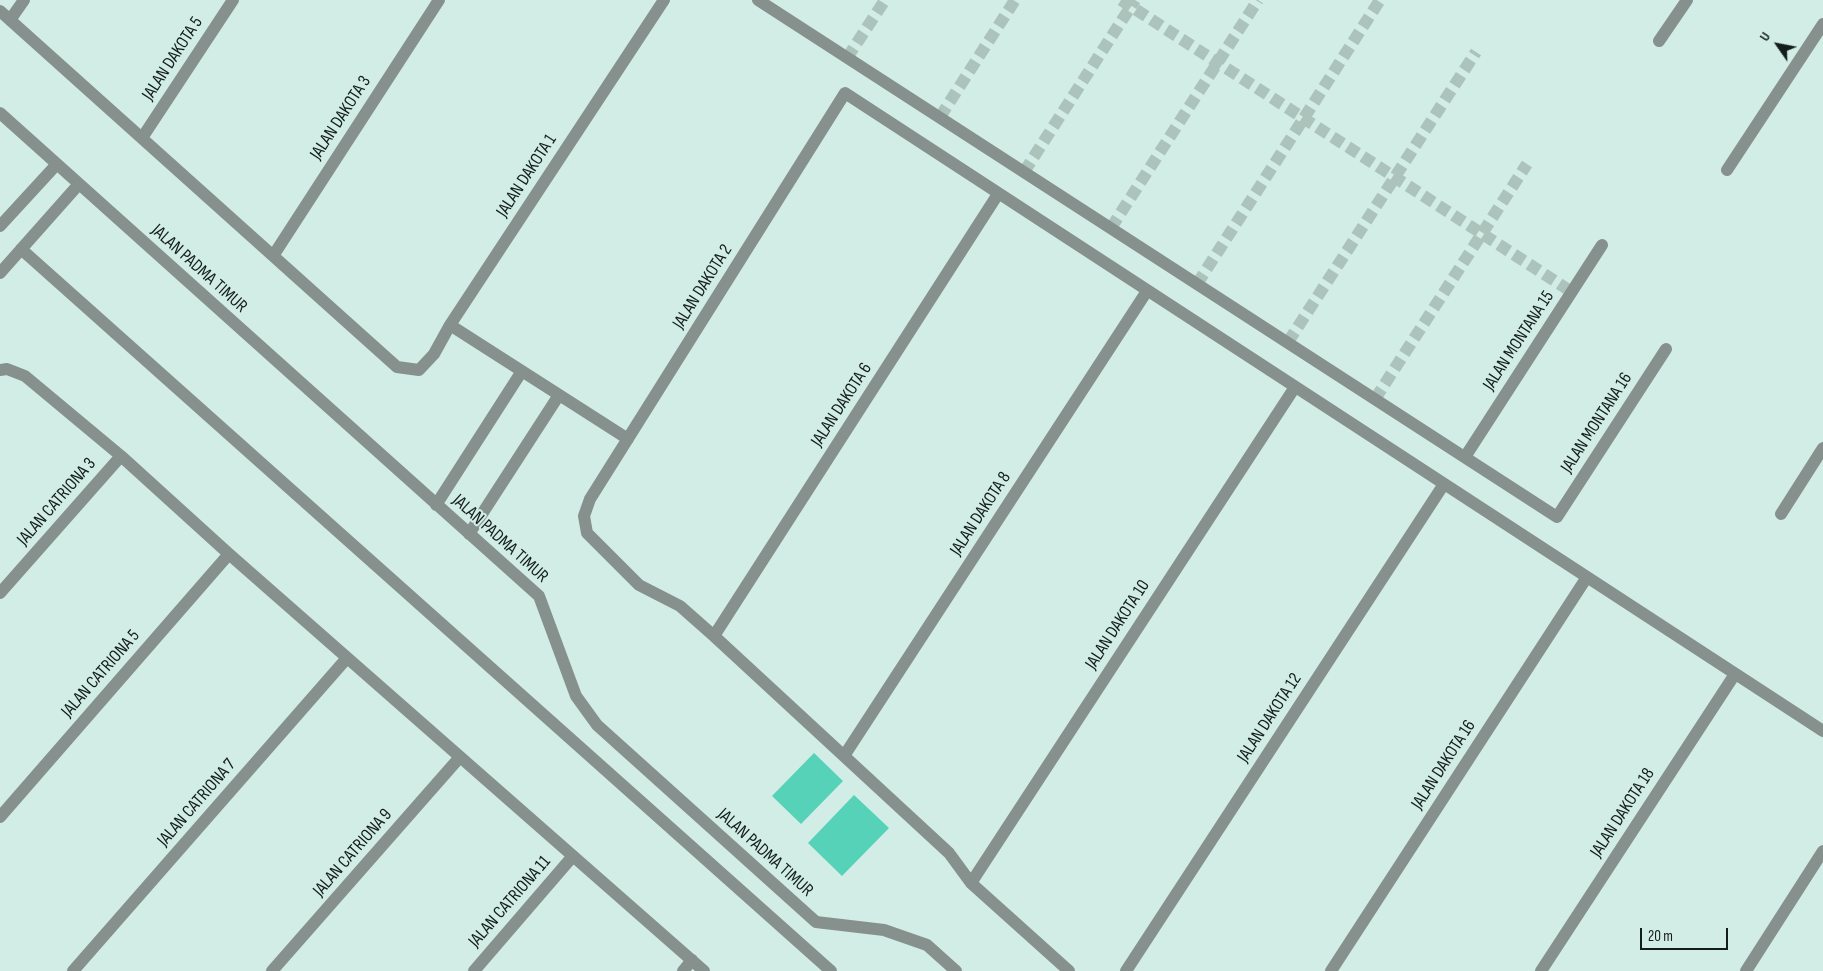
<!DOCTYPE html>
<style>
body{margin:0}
#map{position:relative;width:1823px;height:971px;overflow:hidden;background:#d2ede5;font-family:"Sofia Sans Condensed",sans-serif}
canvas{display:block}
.north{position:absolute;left:1753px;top:20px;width:50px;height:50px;-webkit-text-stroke:4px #d2ede5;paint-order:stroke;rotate:303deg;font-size:14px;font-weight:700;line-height:20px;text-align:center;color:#131d1a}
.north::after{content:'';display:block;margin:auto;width:18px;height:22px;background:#131d1a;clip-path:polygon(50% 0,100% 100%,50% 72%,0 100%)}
.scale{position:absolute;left:1640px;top:928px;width:88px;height:22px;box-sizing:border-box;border:2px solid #131d1a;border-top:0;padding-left:6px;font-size:15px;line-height:18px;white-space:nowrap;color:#131d1a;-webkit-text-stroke:4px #d2ede5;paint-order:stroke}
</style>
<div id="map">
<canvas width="1823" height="971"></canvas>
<div class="north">U</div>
<div class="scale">20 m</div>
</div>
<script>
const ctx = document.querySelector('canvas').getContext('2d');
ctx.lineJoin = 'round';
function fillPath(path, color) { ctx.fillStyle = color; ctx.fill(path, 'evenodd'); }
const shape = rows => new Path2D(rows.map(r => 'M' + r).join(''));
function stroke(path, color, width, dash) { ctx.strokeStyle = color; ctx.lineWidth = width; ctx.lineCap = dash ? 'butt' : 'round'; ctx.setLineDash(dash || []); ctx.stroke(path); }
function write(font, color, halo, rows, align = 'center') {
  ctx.font = font + ' "Sofia Sans Condensed",sans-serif'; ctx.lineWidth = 4; ctx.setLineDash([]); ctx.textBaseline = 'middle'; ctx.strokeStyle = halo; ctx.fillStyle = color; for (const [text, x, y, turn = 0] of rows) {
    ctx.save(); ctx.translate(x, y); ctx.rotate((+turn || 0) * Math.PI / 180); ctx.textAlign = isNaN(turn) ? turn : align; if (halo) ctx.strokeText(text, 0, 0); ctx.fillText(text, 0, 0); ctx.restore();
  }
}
const building = shape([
 [814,753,843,781,801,824,772,796],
 [854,795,889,828,842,876,808,843]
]);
const minorTunnel = shape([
 [1121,0,1572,292],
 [847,58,885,0],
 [940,117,1015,0],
 [1024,172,1135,0],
 [1111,228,1258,0],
 [1197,284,1380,0],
 [1288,342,1476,52],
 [1375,399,1527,164]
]);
const minor = shape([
 [758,0,1557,517,1666,349],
 [0,11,397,367,419,370,434,354,450,325,664,0],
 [10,20,24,0],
 [1659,41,1687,0],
 [0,113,539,596,576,696,597,725,816,922,884,930,927,945,956,971],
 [142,138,233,0],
 [1727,170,1823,24],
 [0,226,57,164],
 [21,249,831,971],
 [273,256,439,0],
 [0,273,79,184],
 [450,325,628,439],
 [0,370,7,369,25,376,121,456,229,554,704,971],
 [1465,457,1602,245],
 [436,505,522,371],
 [1781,514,1823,448],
 [469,534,559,395],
 [0,593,121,456],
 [714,636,998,194],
 [844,756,1147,291],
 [0,817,229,554],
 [971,883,1295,387],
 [73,971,347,658],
 [272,971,460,757],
 [474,971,573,856],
 [683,971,692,960],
 [1069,971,971,883,949,853,714,636,680,606,639,585,587,533,584,516,590,499,845,93,1823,731],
 [1126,971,1444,484],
 [1331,971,1587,577],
 [1541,971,1735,674],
 [1746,971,1823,851]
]);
const streetNames = [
 ["JALAN DAKOTA 5",173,59,-57],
 ["JALAN DAKOTA 3",341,118,-57],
 ["JALAN DAKOTA 1",527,176,-57],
 ["JALAN PADMA TIMUR",199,269,42],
 ["JALAN DAKOTA 2",703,287,-58],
 ["JALAN MONTANA 15",1519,341,-57],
 ["JALAN DAKOTA 6",842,405,-57],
 ["JALAN MONTANA 16",1597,423,-57],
 ["JALAN CATRIONA 3",57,502,-49],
 ["JALAN DAKOTA 8",981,514,-57],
 ["JALAN PADMA TIMUR",500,539,42],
 ["JALAN DAKOTA 10",1118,625,-57],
 ["JALAN CATRIONA 5",101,674,-49],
 ["JALAN DAKOTA 12",1270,718,-57],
 ["JALAN DAKOTA 16",1444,765,-57],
 ["JALAN CATRIONA 7",197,803,-49],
 ["JALAN DAKOTA 18",1623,813,-57],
 ["JALAN CATRIONA 9",353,853,-49],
 ["JALAN PADMA TIMUR",765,853,42],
 ["JALAN CATRIONA 11",510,902,-49]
];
fillPath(building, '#56d2b8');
stroke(minorTunnel, '#acc3bc', 12, [12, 6]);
stroke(minor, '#86918e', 12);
write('18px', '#131d1a', '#d2ede5', streetNames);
</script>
